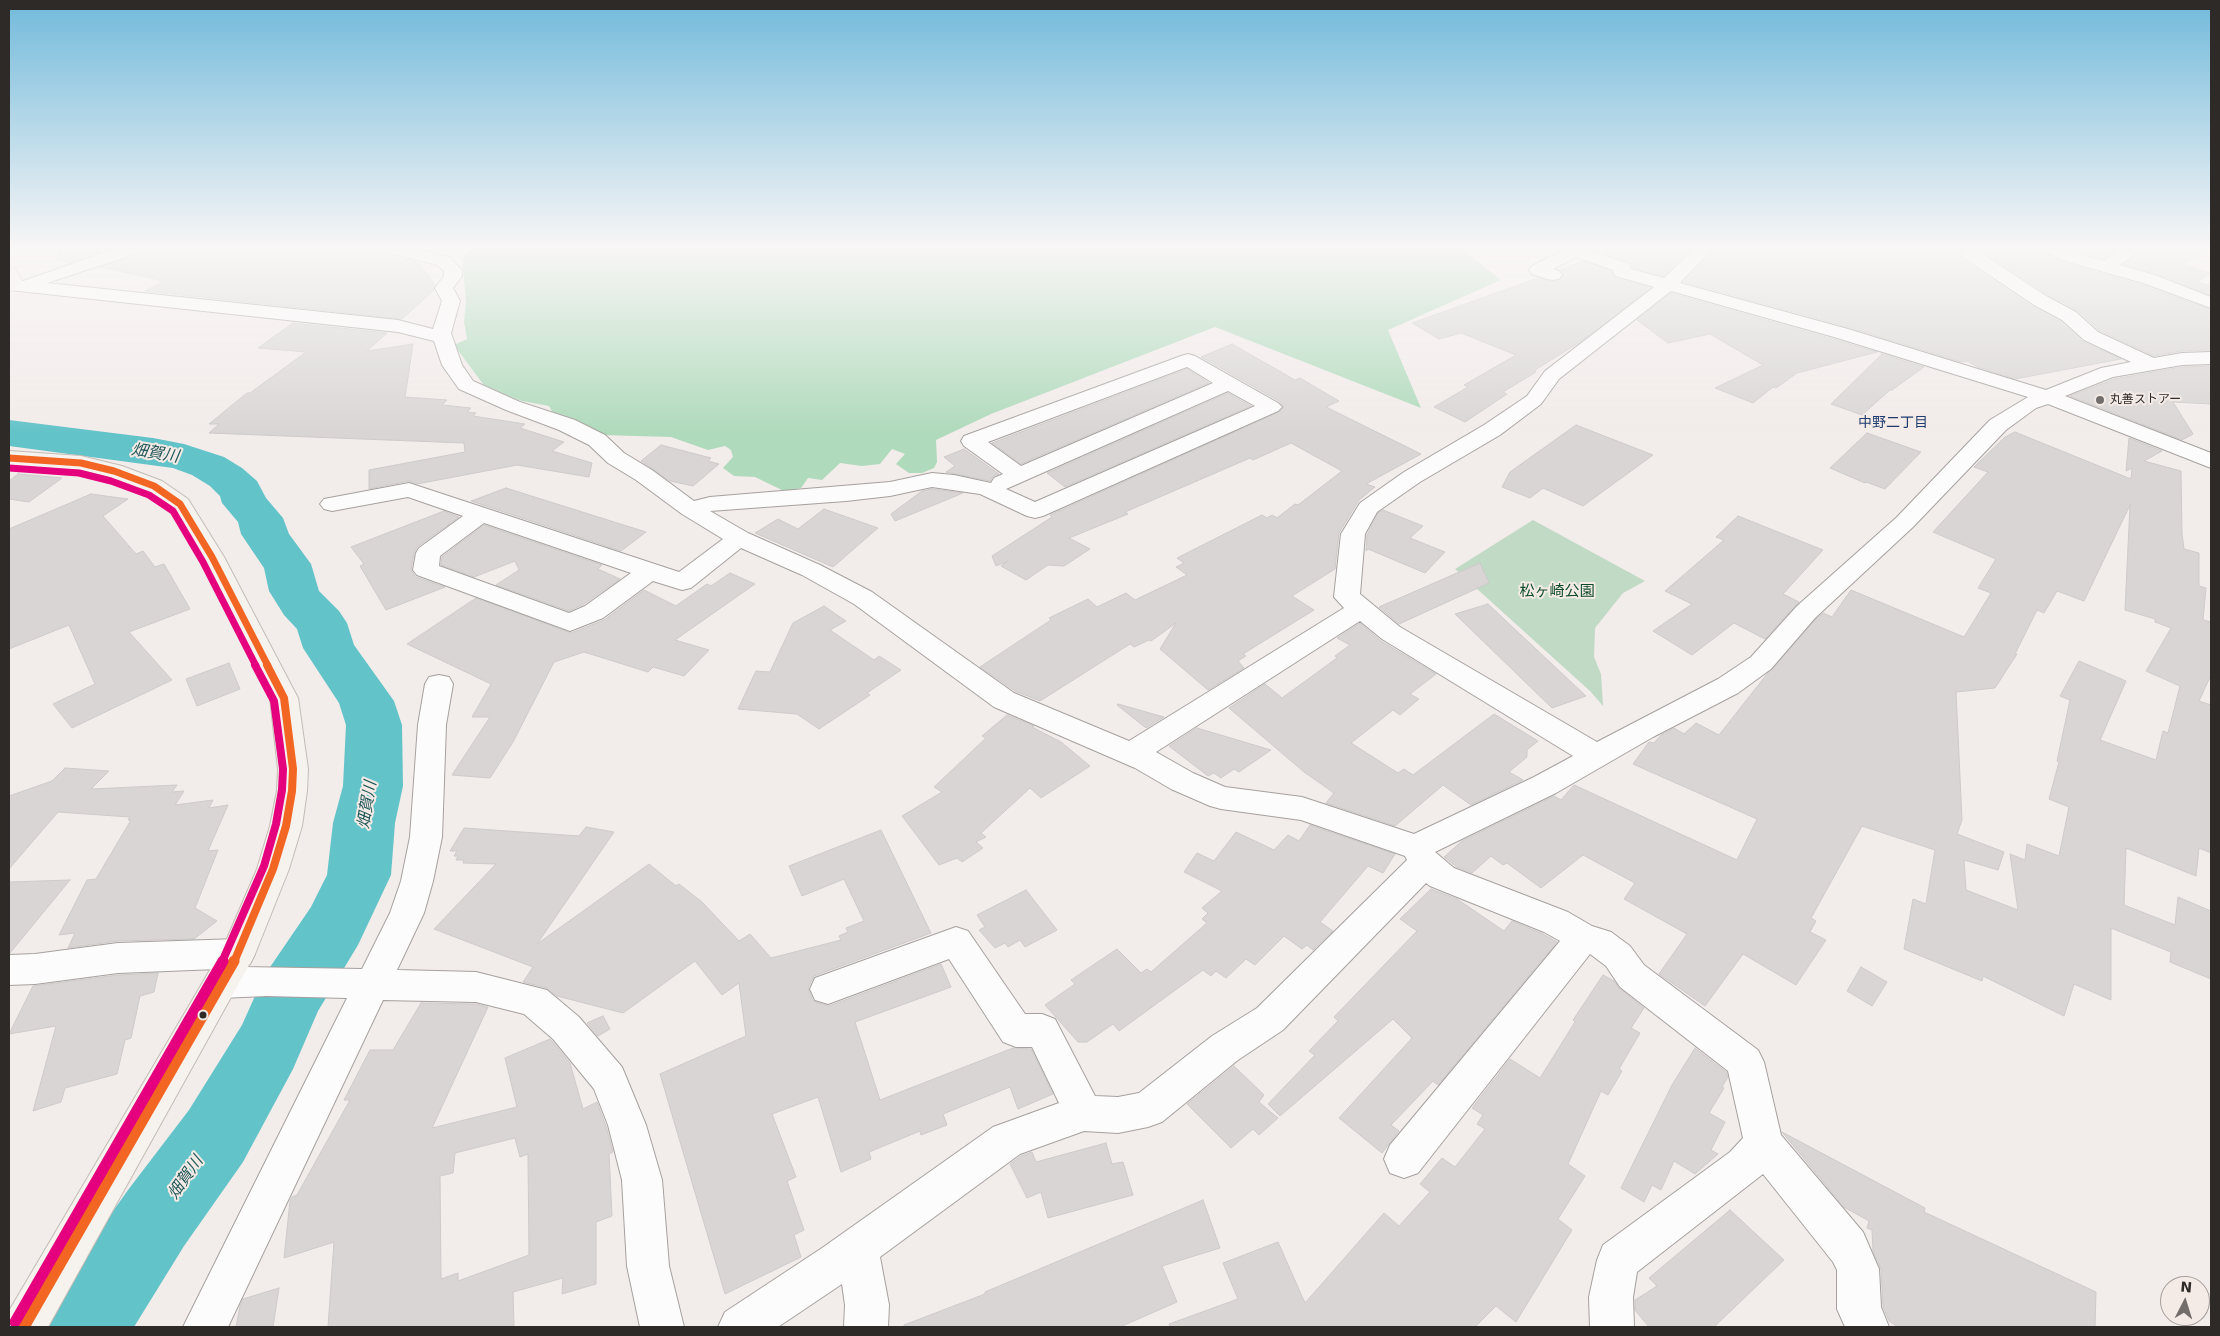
<!DOCTYPE html>
<meta charset="utf-8">
<style>
body{margin:0}
#map{position:relative;width:2220px;height:1336px;overflow:hidden;background:#f2ecea;font-family:"DejaVu Sans",sans-serif}
canvas{display:block}
.frame{position:absolute;inset:0;border:10px solid #2e2a28;pointer-events:none}
.north{position:absolute;left:2160px;top:1276px;width:50px;height:50px;box-sizing:border-box;background:#f5ebe6;border:1px solid #a59e9a;border-radius:50%;rotate:5deg;font-size:14px;font-weight:700;line-height:20px;text-align:center;color:#2e2a28}
.north::after{content:'';display:block;margin:auto;width:18px;height:22px;background:#736e6c;clip-path:polygon(50% 0,100% 100%,50% 72%,0 100%)}
</style>
<div id="map">
<canvas width="2220" height="1336"></canvas>
<div class="frame"></div>
<div class="north">N</div>
</div>
<script>
const ctx = document.querySelector('canvas').getContext('2d');
ctx.lineJoin = 'round';
function fillPath(path, color) { ctx.fillStyle = color; ctx.fill(path, 'evenodd'); }
const shape = rows => new Path2D(rows.map(r => 'M' + r).join(''));
function stroke(path, color, width, dash) { ctx.strokeStyle = color; ctx.lineWidth = width; ctx.lineCap = dash ? 'butt' : 'round'; ctx.setLineDash(dash || []); ctx.stroke(path); }
function write(font, color, halo, rows, align = 'center') {
  ctx.font = font + ' "DejaVu Sans","Noto Sans JP",sans-serif'; ctx.lineWidth = 4; ctx.setLineDash([]); ctx.textBaseline = 'middle'; ctx.strokeStyle = halo; ctx.fillStyle = color; for (const [text, x, y, turn = 0] of rows) {
    ctx.save(); ctx.translate(x, y); ctx.rotate((+turn || 0) * Math.PI / 180); ctx.textAlign = isNaN(turn) ? turn : align; if (halo) ctx.strokeText(text, 0, 0); ctx.fillText(text, 0, 0); ctx.restore();
  }
}
const green = shape([
 [1533,520,1645,581,1623,593,1595,628,1594,657,1601,674,1603,706,1590,691,1455,569]
]);
const forest = shape([
 [472,247,1459,247,1501,280,1388,330,1421,408,1215,327,991,414,936,440,937,462,934,468,922,473,909,473,896,464,905,454,892,449,880,464,862,466,840,463,822,480,808,478,801,488,784,491,755,477,734,476,723,468,733,457,731,450,725,446,708,450,671,437,602,435,554,415,549,406,522,401,486,388,454,345,467,339,464,322,466,301,462,258]
]);
const river = shape([
 [9,420,153,438,184,444,224,457,242,468,257,481,266,498,283,518,289,534,311,564,319,591,339,611,347,623,354,645,394,701,402,725,403,786,395,823,391,875,358,945,318,1011,293,1069,243,1162,184,1246,134,1327,47,1327,77,1262,128,1190,189,1110,242,1025,264,976,311,907,327,875,333,823,343,786,346,725,339,703,303,648,297,629,284,615,269,591,264,568,241,534,238,522,222,503,220,496,210,486,192,475,173,468,9,446,9,420]
]);
const building = shape([
 [59,247,115,247,70,263,57,260,59,247],
 [148,247,369,247,382,253,418,262,435,285,434,290,402,319,145,291,164,281,100,267,145,253,148,247],
 [1605,247,1693,247,1663,276,1632,267,1630,262,1605,253,1605,247],
 [1716,247,1952,247,1963,260,2033,307,2061,322,2083,342,2121,359,2015,379,1978,367,1967,361,1961,362,1848,327,1684,282,1716,247],
 [1976,247,2031,247,2064,263,2142,285,2211,310,2211,350,2182,351,2154,356,2099,330,2077,310,2049,295,1976,247],
 [2069,247,2120,247,2104,259,2069,247],
 [2146,247,2210,247,2183,265,2210,273,2198,282,2211,286,2211,295,2156,273,2124,264,2146,247],
 [1583,261,1612,271,1614,278,1650,288,1580,342,1535,370,1536,372,1503,392,1507,394,1465,422,1434,407,1468,387,1464,385,1516,355,1461,333,1439,339,1412,323,1538,278,1553,282,1559,281,1564,275,1560,270,1583,261],
 [1671,293,1833,339,1877,352,1797,373,1776,388,1773,387,1753,403,1715,388,1763,365,1710,334,1668,343,1637,320,1671,293],
 [293,323,387,333,367,351,413,344,405,397,447,400,442,405,471,408,467,412,476,413,473,416,525,424,520,428,564,442,552,451,592,463,589,477,517,465,417,484,409,481,369,489,369,470,465,452,464,443,209,433,219,424,209,424,247,393,250,393,306,352,258,348,293,323],
 [1232,344,1295,380,1300,378,1339,401,1326,407,1421,454,1366,484,1375,487,1359,500,1339,533,1335,569,1292,596,1314,610,1243,654,1246,656,1238,661,1244,668,1208,690,1160,649,1176,623,1151,641,1149,640,1134,647,1130,644,1040,701,1015,691,980,667,1051,620,1049,618,1088,599,1097,607,1126,593,1135,600,1187,575,1176,567,1184,563,1177,558,1262,515,1267,518,1272,515,1277,518,1295,504,1298,505,1342,471,1291,443,1253,460,1250,458,1125,512,1128,514,1069,538,1090,549,1064,566,1048,565,1026,580,1001,566,1008,561,996,566,992,556,1052,517,1050,515,1279,412,1284,407,1279,401,1201,357,1232,344],
 [1882,354,1924,367,1892,390,1890,390,1862,415,1831,404,1882,354],
 [2211,366,2211,404,2173,402,2193,434,2182,440,2070,396,2114,379,2182,367,2211,366],
 [1187,369,1209,383,1021,464,992,443,1187,369],
 [1228,393,1251,406,1065,487,1047,473,1228,393],
 [1576,425,1653,455,1583,506,1543,488,1530,498,1502,487,1510,472,1576,425],
 [2015,432,2131,479,2132,468,2126,471,2129,438,2162,451,2144,461,2181,471,2182,534,2184,549,2199,553,2199,586,2206,588,2203,620,2211,622,2211,675,2199,701,2211,705,2211,853,2199,848,2196,876,2126,848,2124,905,2175,925,2178,897,2211,911,2211,979,2170,962,2171,952,2111,928,2111,1000,2074,984,2064,1016,1983,976,1982,981,1904,949,1913,899,1926,904,1935,850,1862,826,1811,918,1816,921,1810,932,1826,940,1796,985,1743,954,1705,1006,1659,974,1687,934,1624,899,1635,883,1583,855,1541,888,1507,863,1503,865,1491,856,1472,873,1457,867,1444,857,1462,841,1554,796,1561,800,1574,785,1737,860,1757,819,1633,764,1649,742,1654,743,1661,735,1674,728,1684,734,1696,723,1719,735,1767,674,1816,619,1823,613,1832,617,1851,590,1964,637,1991,593,1978,588,1996,559,1933,532,1988,472,1974,467,2005,437,2015,432],
 [2130,505,2125,610,2155,619,2155,622,2171,628,2146,671,2180,686,2168,733,2163,731,2156,760,2100,740,2126,681,2079,661,2060,696,2070,700,2057,761,2059,762,2049,799,2069,807,2059,856,2027,844,2025,860,2010,854,2018,910,1966,890,1964,860,1998,870,2004,852,1957,834,1962,820,1956,692,1995,688,2017,654,2015,654,2037,610,2044,613,2057,591,2084,601,2130,505],
 [1867,433,1921,452,1885,489,1866,482,1865,483,1830,468,1867,433],
 [661,445,711,458,708,461,719,464,693,486,670,481,641,461,661,445],
 [964,449,999,474,993,476,990,481,946,472,955,466,944,457,964,449],
 [18,474,62,478,29,502,9,499,9,481,18,474],
 [506,488,646,532,621,551,471,501,506,488],
 [932,489,963,493,895,521,891,514,922,491,932,489],
 [91,494,128,499,103,516,136,554,143,551,155,567,164,564,190,609,129,632,172,680,72,728,53,704,95,684,69,625,9,649,9,529,91,494],
 [824,509,878,528,833,567,755,533,778,519,798,529,824,509],
 [1383,510,1423,526,1410,538,1445,552,1425,573,1368,549,1366,551,1367,535,1378,513,1383,510],
 [444,511,459,517,417,547,414,553,411,570,416,577,445,587,386,610,360,566,364,564,351,547,444,511],
 [1738,516,1823,550,1783,594,1799,602,1765,639,1734,623,1692,655,1653,631,1692,604,1665,591,1724,540,1716,537,1738,516],
 [484,525,602,565,598,569,620,579,584,604,569,611,496,585,519,570,515,561,474,577,441,565,442,557,484,525],
 [1480,563,1489,583,1399,624,1379,607,1480,563],
 [730,573,755,584,675,640,709,650,684,676,653,667,648,672,584,652,554,662,513,742,490,778,452,775,490,717,472,717,491,684,407,644,476,598,571,633,604,620,644,590,676,606,707,584,711,586,730,573],
 [1488,604,1586,696,1552,708,1455,614,1488,604],
 [824,606,846,621,830,630,874,660,879,656,901,670,867,693,870,695,819,729,797,714,738,709,756,671,770,672,793,623,824,606],
 [1360,623,1381,641,1436,674,1410,694,1419,699,1400,715,1393,710,1351,743,1398,773,1404,769,1413,775,1494,714,1538,741,1527,750,1527,757,1509,772,1523,780,1471,805,1443,785,1395,826,1326,803,1334,793,1304,772,1229,708,1265,684,1282,698,1337,658,1335,656,1350,645,1337,638,1360,623],
 [229,663,240,689,197,706,186,679,229,663],
 [1118,704,1164,717,1146,728,1117,705,1118,704],
 [1007,715,1034,726,1032,727,1061,742,1090,766,1041,798,1030,788,981,833,986,837,976,842,983,848,962,862,957,858,939,865,902,816,942,792,934,787,986,738,982,736,1007,715],
 [1197,728,1271,750,1239,772,1234,769,1221,778,1214,773,1208,776,1169,746,1197,728],
 [65,768,109,771,91,789,177,785,172,792,184,791,175,805,213,800,209,808,228,805,208,851,218,850,195,908,217,921,194,939,118,941,68,948,75,933,59,935,87,880,96,879,131,820,128,820,130,817,58,812,9,869,9,796,52,781,65,768],
 [1310,825,1395,854,1383,873,1368,866,1320,922,1333,931,1313,950,1307,945,1302,949,1284,936,1255,965,1246,959,1226,978,1216,971,1211,976,1203,970,1119,1031,1113,1024,1087,1042,1078,1042,1045,1005,1075,984,1071,980,1117,949,1141,973,1147,969,1151,972,1207,923,1202,919,1208,913,1202,908,1222,891,1184,872,1197,853,1214,861,1236,832,1274,850,1288,835,1299,841,1310,825],
 [586,827,614,832,537,944,649,864,676,886,679,884,702,902,739,941,750,934,771,958,841,940,839,936,848,932,846,928,864,921,844,879,802,896,789,866,881,830,931,933,814,976,808,988,813,1001,829,1006,941,964,951,987,855,1022,880,1100,1013,1048,1031,1049,1053,1094,1018,1109,1010,1087,943,1114,947,1125,921,1135,920,1131,869,1152,871,1159,841,1172,818,1097,772,1114,796,1177,787,1181,804,1230,794,1235,801,1257,725,1294,660,1074,746,1036,739,983,722,995,695,961,623,1013,557,996,547,988,523,982,533,967,434,929,496,864,463,863,464,860,456,860,458,856,454,856,457,851,450,851,464,828,579,836,586,827],
 [70,880,10,953,9,953,9,882,70,880],
 [1431,889,1457,899,1504,931,1512,921,1543,934,1557,942,1438,1085,1433,1081,1391,1125,1399,1131,1382,1153,1339,1118,1412,1038,1393,1019,1280,1116,1268,1104,1315,1055,1309,1051,1338,1021,1334,1017,1417,931,1400,919,1431,889],
 [1026,890,1057,930,1025,947,1020,940,1008,947,1005,943,995,948,979,930,985,927,977,915,1026,890],
 [1861,967,1887,982,1872,1006,1847,991,1861,967],
 [158,973,154,992,140,996,131,1038,125,1040,117,1074,65,1088,61,1102,33,1111,56,1026,9,1034,33,986,118,975,158,973],
 [1603,975,1614,981,1619,988,1644,1008,1631,1028,1640,1033,1619,1069,1622,1071,1608,1095,1601,1091,1568,1164,1585,1176,1558,1219,1572,1230,1516,1322,1496,1306,1475,1327,1170,1327,1169,1324,1238,1299,1223,1263,1278,1242,1305,1303,1384,1213,1399,1226,1430,1192,1420,1184,1442,1158,1455,1167,1485,1129,1477,1124,1483,1115,1472,1108,1510,1059,1540,1078,1575,1022,1573,1020,1603,975],
 [421,1003,476,1004,488,1007,432,1128,517,1107,505,1058,550,1039,570,1063,583,1109,597,1102,606,1126,613,1152,609,1154,612,1216,596,1222,596,1284,562,1294,563,1278,513,1292,514,1327,328,1327,334,1242,284,1258,290,1201,292,1197,297,1195,350,1100,344,1100,370,1050,393,1050,421,1003],
 [515,1138,520,1157,528,1154,529,1255,458,1281,458,1273,441,1279,440,1176,453,1173,455,1153,515,1138],
 [603,1016,610,1029,598,1036,587,1023,603,1016],
 [1695,1048,1726,1072,1728,1077,1722,1087,1724,1088,1709,1113,1725,1122,1711,1150,1718,1154,1695,1174,1674,1161,1661,1190,1652,1185,1644,1202,1621,1188,1672,1085,1695,1048],
 [1234,1066,1264,1095,1259,1102,1278,1118,1259,1135,1253,1129,1231,1148,1187,1104,1234,1066],
 [1782,1132,1925,1208,1924,1212,2096,1292,2095,1327,1898,1327,1889,1321,1883,1307,1881,1269,1873,1251,1872,1230,1867,1228,1869,1221,1844,1207,1782,1132],
 [1106,1143,1112,1164,1123,1162,1133,1195,1048,1218,1041,1192,1027,1198,1010,1164,1021,1156,1032,1152,1036,1162,1106,1143],
 [1203,1200,1220,1248,1162,1266,1177,1302,1120,1327,904,1327,904,1325,985,1294,985,1292,1203,1200],
 [1730,1210,1784,1260,1714,1327,1649,1327,1635,1310,1635,1300,1657,1286,1649,1278,1730,1210],
 [279,1288,273,1327,236,1327,240,1306,243,1299,279,1288]
]);
const minor = shape([
 [121,247,146,247,144,251,47,283,398,320,433,329,442,301,435,288,444,276,444,271,437,265,382,251,380,247,409,247,449,257,462,270,462,276,453,288,460,301,451,333,462,365,473,381,520,402,575,420,605,435,624,453,652,470,694,501,710,497,890,482,932,473,954,475,991,483,994,478,1003,474,964,446,961,441,964,436,1181,356,1188,354,1195,356,1278,403,1282,407,1278,411,1043,516,1035,518,1027,516,980,494,932,487,890,496,846,501,710,511,748,533,820,565,872,592,1014,693,1129,741,1344,608,1334,597,1341,534,1360,503,1404,472,1484,425,1527,396,1545,371,1654,287,1615,276,1613,270,1576,257,1553,269,1559,271,1562,275,1559,279,1553,280,1547,279,1532,274,1529,270,1532,266,1569,247,1581,247,1629,264,1631,269,1664,278,1696,247,1714,247,1680,283,1848,329,2046,390,2101,368,2131,362,2084,340,2062,320,2034,305,1964,258,1954,247,1972,247,2048,297,2076,312,2098,332,2154,358,2182,353,2211,352,2211,364,2182,365,2113,377,2065,396,2211,453,2211,468,2048,404,2036,408,2006,430,1913,527,1815,618,1771,669,1738,693,1653,737,1556,793,1435,852,1454,868,1568,912,1592,926,1611,932,1630,946,1644,965,1758,1050,1764,1062,1781,1135,1863,1232,1879,1269,1881,1307,1889,1327,1845,1327,1837,1309,1837,1270,1833,1262,1763,1174,1637,1272,1633,1297,1634,1327,1590,1327,1589,1297,1597,1260,1603,1245,1730,1152,1743,1138,1728,1071,1620,987,1606,966,1590,954,1418,1173,1404,1178,1390,1173,1384,1159,1390,1145,1560,941,1544,932,1430,886,1426,883,1283,1030,1238,1060,1162,1122,1148,1127,1118,1133,1084,1131,1020,1154,880,1257,889,1305,888,1327,844,1327,845,1305,842,1284,778,1327,718,1327,725,1312,822,1248,993,1127,1059,1103,1032,1047,1016,1047,1003,1042,949,959,828,1004,815,1000,810,989,815,978,956,927,968,931,1025,1014,1042,1014,1055,1019,1095,1096,1118,1097,1139,1093,1212,1036,1257,1008,1407,860,1405,856,1301,820,1221,809,1210,806,1171,789,1135,768,994,707,854,604,802,575,741,548,691,588,682,590,653,581,603,618,570,631,417,575,413,570,416,553,419,548,463,516,408,497,332,511,324,509,320,504,324,499,409,483,679,572,723,539,682,514,636,480,608,463,589,445,559,430,506,410,459,389,442,365,434,341,398,332,9,290,9,280,23,281,121,247],
 [1671,291,1834,337,2028,397,1990,420,1897,517,1797,606,1751,657,1718,679,1597,742,1400,627,1360,594,1365,534,1377,512,1420,482,1500,435,1541,404,1559,379,1671,291],
 [1187,367,1213,383,1021,466,988,442,1187,367],
 [1228,391,1255,406,1035,502,1006,489,1228,391],
 [484,523,631,573,585,606,569,613,439,566,440,556,484,523],
 [1360,621,1382,639,1573,756,1534,777,1414,834,1302,797,1225,787,1193,773,1156,752,1360,621],
 [2042,247,2064,247,2077,253,2104,261,2124,247,2144,247,2120,265,2155,275,2211,297,2211,308,2143,283,2065,261,2044,251,2042,247],
 [439,675,449,677,453,684,446,725,442,837,433,881,424,913,397,970,476,972,547,990,579,1017,622,1067,646,1125,662,1180,669,1266,684,1327,640,1327,627,1266,622,1180,608,1125,594,1089,553,1039,524,1014,476,1002,383,1000,228,1327,183,1327,347,998,266,996,221,998,209,994,203,983,209,972,217,969,118,973,35,984,9,985,9,955,35,954,118,943,238,939,250,944,255,954,250,964,243,967,362,969,390,913,401,881,410,837,418,725,425,684,429,677,439,675]
]);
const major = shape([
 [9,268,15,269,22,280,15,290,9,291,9,268],
 [9,451,81,456,122,466,162,481,188,499,224,557,298,698,308,769,307,791,302,826,289,869,255,954,48,1327,9,1327,9,1311,223,948,257,869,270,826,277,791,278,769,270,698,200,557,171,508,146,491,106,476,81,470,9,465,9,451]
]);
const bus1Far2 = shape([
 [9,458,81,463,114,471,154,486,180,504,212,557,268,666]
]);
const bus1Far1 = shape([
 [234,962,273,869,286,826,292,791,293,769,284,698,267,665]
]);
const bus1 = shape([
 [24,1327,234,961]
]);
const bus2Far2 = shape([
 [9,468,79,473,111,481,149,495,173,511,203,562,256,666]
]);
const bus2Far1 = shape([
 [222,962,264,866,276,824,282,790,283,769,274,701,255,665]
]);
const bus2 = shape([
 [15,1322,223,961]
]);
const markers = [
 [2100,400,5,"#736e6c"],
 [203,1015,4.5,"#2e2a28"]
];
const farPoinames = [
 ["丸善ストアー",2110,400]
];
const farNeighbourhoodnames = [
 ["中野二丁目",1893,423]
];
const parkNames = [
 ["松ヶ崎公園",1557,592]
];
const waterNames = [
 ["畑賀川",155,454,9],
 ["畑賀川",368,805,-81],
 ["畑賀川",186,1178,-55]
];
fillPath(green, '#c0dac5');
fillPath(forest, '#afdabb');
fillPath(river, '#62c3c8');
fillPath(building, '#d9d5d5');
stroke(building, '#cecacb', 1);
stroke(minor, '#a6a19f', 2);
stroke(major, '#c4bcb5', 2);
fillPath(minor, '#fdfcfc');
fillPath(major, '#f6f2ee');
stroke(bus1Far2, '#f26522', 7);
stroke(bus1Far1, '#f26522', 8);
stroke(bus1, '#f26522', 11);
stroke(bus2Far2, '#e5007d', 7);
stroke(bus2Far1, '#e5007d', 8);
stroke(bus2, '#e5007d', 11);
const sky = ctx.createLinearGradient(0, 0, 0, 434);
sky.addColorStop(0, '#72badb');
sky.addColorStop(0.57, '#f9f6f6');
sky.addColorStop(1, '#f9f6f600');
ctx.fillStyle = sky;
ctx.fillRect(0, 0, 2220, 434);
for (const [x, y, r, color] of markers) { const dot = new Path2D(); dot.arc(x, y, r, 0, 2 * Math.PI); ctx.fillStyle = color; ctx.fill(dot); stroke(dot, '#f5ebe6', 2); }
write('12px', '#2e2a28', '#f5ebe6', farPoinames, 'left');
write('14px', '#1d3c72', '#f5ebe6', farNeighbourhoodnames);
write('15px', '#0c4b29', '#f5ebe6', parkNames);
write('italic 16px', '#1e5558', '#f5ebe6', waterNames);
</script>
